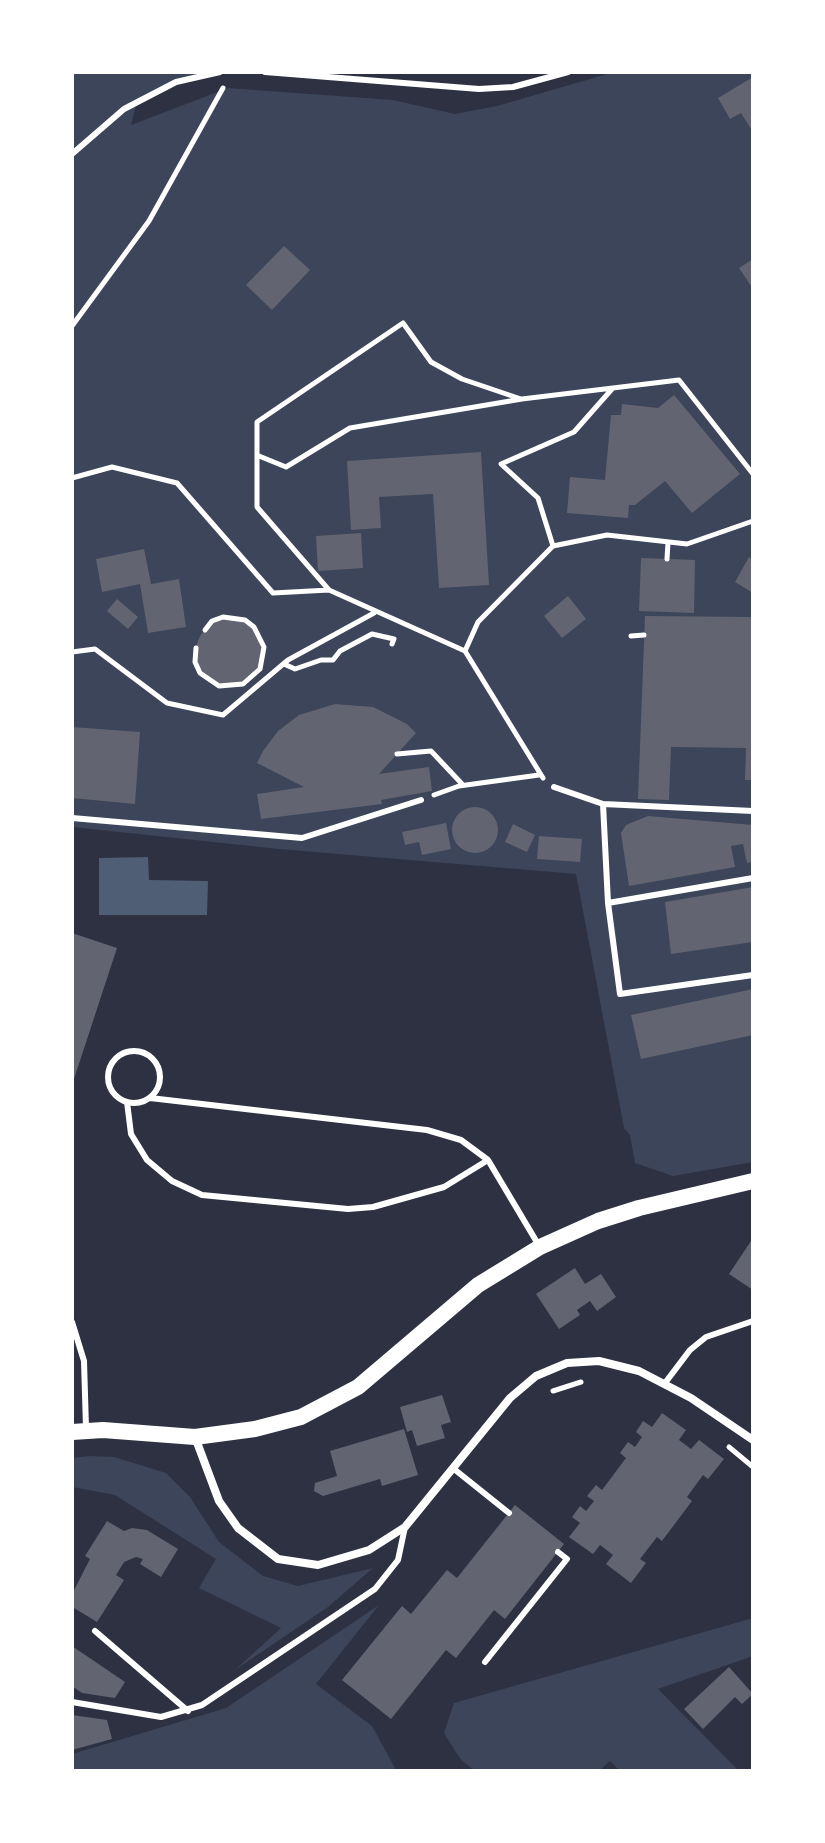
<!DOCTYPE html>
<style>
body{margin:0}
#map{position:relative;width:825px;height:1843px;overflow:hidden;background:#2d3142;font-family:Raleway,sans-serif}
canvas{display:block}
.frame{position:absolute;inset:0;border:74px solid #fff;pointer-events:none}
</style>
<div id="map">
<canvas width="825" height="1843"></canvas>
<div class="frame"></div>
</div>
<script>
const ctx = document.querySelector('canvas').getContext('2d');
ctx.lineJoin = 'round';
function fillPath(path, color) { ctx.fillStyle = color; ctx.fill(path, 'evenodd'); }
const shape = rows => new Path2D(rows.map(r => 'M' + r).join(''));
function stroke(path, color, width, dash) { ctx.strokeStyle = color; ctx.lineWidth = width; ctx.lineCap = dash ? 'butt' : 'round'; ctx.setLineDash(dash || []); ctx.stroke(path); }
const green = shape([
 [72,72,202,72,137,102,131,125,228,88,393,100,455,114,497,106,614,72,753,72,753,1162,673,1176,635,1163,630,1135,624,1128,576,874,279,849,72,827],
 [89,1456,114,1457,166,1473,190,1497,219,1542,263,1576,298,1586,373,1568,328,1607,235,1670,281,1628,199,1588,216,1559,115,1495,72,1487,72,1458],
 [379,1605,316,1684,372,1726,395,1768,393,1771,72,1771,72,1754,226,1708],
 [753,1618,753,1656,658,1689,739,1771,620,1771,610,1761,599,1771,475,1771,461,1760,444,1733,454,1703]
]);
const water = shape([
 [148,857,149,880,208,881,207,915,99,915,99,858]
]);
const building = shape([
 [753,77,753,132,741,113,730,119,718,98],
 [284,246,310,270,272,310,246,285],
 [753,259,753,289,739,268],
 [674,395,740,474,692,513,665,481,635,505,629,505,628,518,567,513,570,477,605,480,611,415,621,415,622,404,658,408],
 [481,452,489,585,439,588,433,494,379,497,381,528,351,530,347,461],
 [361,533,363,568,318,571,316,536],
 [144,549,151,584,179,579,186,627,148,633,140,584,102,592,96,559],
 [749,557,753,560,753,593,735,582],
 [641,558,695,560,694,613,639,611],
 [568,596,586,619,562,638,544,616],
 [117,599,138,617,128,629,107,611],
 [645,616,753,617,753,780,745,780,746,748,671,747,669,800,638,799],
 '196 652a33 33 0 1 1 66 0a33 33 0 1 1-66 0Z',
 [335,704,373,707,407,724,416,733,379,774,429,767,432,791,381,800,382,804,261,819,257,794,304,787,257,763,263,751,278,731,299,715],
 [72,727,140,732,135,804,72,798],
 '452 830a23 23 0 1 1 46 0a23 23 0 1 1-46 0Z',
 [648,816,753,825,753,862,747,863,743,844,731,846,735,867,629,886,621,833,626,825],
 [446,823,451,849,422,855,419,842,405,845,402,832],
 [513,824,535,835,527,852,505,842],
 [539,836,582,839,580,862,537,859],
 [753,887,753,942,671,954,665,902],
 [72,933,117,948,73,1082,72,1082],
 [753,989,753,1035,641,1059,631,1015],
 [753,1238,753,1290,729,1274],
 [575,1268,585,1284,601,1274,616,1297,597,1311,590,1301,577,1310,580,1315,559,1329,536,1294],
 [442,1395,451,1422,441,1425,445,1438,417,1446,412,1430,407,1432,400,1407],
 [662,1413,686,1430,679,1440,691,1449,699,1440,724,1459,708,1479,703,1475,687,1497,692,1501,662,1541,657,1537,640,1559,646,1563,631,1583,606,1564,613,1555,600,1545,593,1554,569,1537,580,1523,572,1517,580,1506,586,1511,594,1501,587,1496,596,1485,602,1490,626,1458,620,1453,628,1442,635,1447,642,1437,636,1432,643,1421,652,1427],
 [404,1429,418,1475,382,1486,380,1479,323,1496,314,1491,315,1483,337,1476,330,1451],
 [515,1505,564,1544,505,1619,494,1610,456,1658,446,1650,391,1719,342,1680,402,1606,411,1614,447,1570,457,1578],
 [107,1521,124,1531,132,1528,147,1530,178,1549,161,1577,140,1564,143,1559,136,1557,124,1562,116,1575,124,1580,97,1622,74,1608,72,1610,72,1594,90,1559,85,1556],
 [72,1646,125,1682,115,1698,82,1693,72,1686],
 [729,1667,753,1694,742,1704,735,1697,703,1729,684,1709],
 [72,1715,107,1720,112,1739,72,1750]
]);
const path = shape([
 [72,326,149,221,223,88],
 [259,456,286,467,350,428,522,399,679,380,753,474],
 [72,478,112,467,177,483,273,593,329,590,465,651,543,778],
 [553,546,538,498,501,464,574,432,612,389],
 [667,559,668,542],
 [329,590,257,507,257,422,403,323,431,362,462,379,521,399],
 [631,636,644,635],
 [196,648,195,662,200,673,219,686,243,684,260,669,264,647,254,627,245,620,223,617,212,621,205,630],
 [465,651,478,622,553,546,607,535,687,544,753,521],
 [72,652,95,649,167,703,223,715,288,660,374,613],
 [284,664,295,669,321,660,333,660,340,651,372,634,394,639,392,644],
 [397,754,431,751,463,785],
 [434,795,459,786,539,775],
 [553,1391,581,1382],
 [729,1447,753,1467]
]);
const service = shape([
 [265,72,479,89,513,87,568,72],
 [72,154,124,109,176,82,220,72],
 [554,787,603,804,753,811],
 [603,804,608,903,620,994,753,975],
 [72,818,302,838,421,800],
 [608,903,753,878],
 '108 1077a26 26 0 1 1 52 0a26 26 0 1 1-52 0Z',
 [150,1098,427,1130,461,1140,488,1160,538,1244],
 [127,1102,131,1134,147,1160,172,1181,202,1195,348,1209,373,1207,444,1187,488,1160],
 [72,1322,84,1361,86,1428],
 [665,1383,690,1350,706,1337,753,1321],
 [454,1469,509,1513],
 [95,1631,188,1711],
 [485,1662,567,1559,558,1552],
 [72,1702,161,1717,202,1705,375,1589,398,1560,405,1527]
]);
const minor = shape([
 [195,1437,219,1501,238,1528,278,1559,318,1565,369,1550,405,1527,510,1398,536,1376,567,1363,599,1361,639,1371,691,1398,753,1440]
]);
const secondary = shape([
 [72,1432,103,1430,195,1437,255,1429,301,1417,358,1387,478,1285,540,1247,598,1221,639,1208,753,1181]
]);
fillPath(green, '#3c4559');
fillPath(water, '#4f5d75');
fillPath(building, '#626471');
stroke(path, '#fff', 5);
stroke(service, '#fff', 6);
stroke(minor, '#fff', 8);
stroke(secondary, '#fff', 16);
</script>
